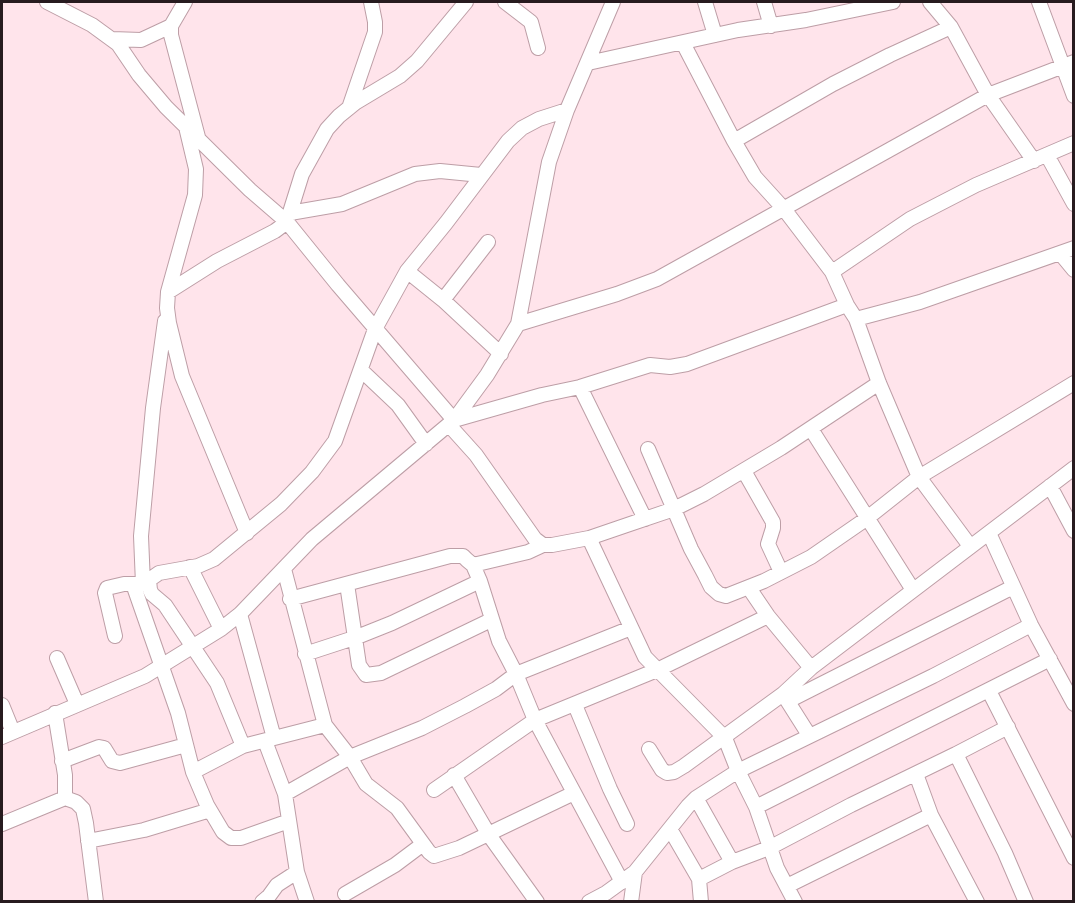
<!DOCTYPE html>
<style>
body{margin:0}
#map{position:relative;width:1075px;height:903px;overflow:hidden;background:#ffe4eb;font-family:"Asap Condensed",sans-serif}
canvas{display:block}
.frame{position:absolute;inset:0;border:3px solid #271b1f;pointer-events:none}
</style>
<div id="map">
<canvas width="1075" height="903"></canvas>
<div class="frame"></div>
</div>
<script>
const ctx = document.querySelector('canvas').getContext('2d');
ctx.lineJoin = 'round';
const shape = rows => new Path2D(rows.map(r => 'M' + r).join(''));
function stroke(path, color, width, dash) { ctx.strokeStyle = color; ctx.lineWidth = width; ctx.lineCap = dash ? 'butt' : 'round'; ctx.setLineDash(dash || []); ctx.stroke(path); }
const minor = shape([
 [47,2,92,25,118,44,139,75,166,107,250,190,287,222,338,285,454,420,542,395,580,387,650,365,670,367,687,364,847,305],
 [185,2,171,26,171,35,198,137],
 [505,2,531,22,538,48],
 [705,2,715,35],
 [764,2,771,26],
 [930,2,951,27,988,95,1034,161],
 [1039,2,1074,96],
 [112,39,141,40,171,26],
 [683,43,734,141,755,177,784,209,832,272,847,305,856,319,879,383,919,477,970,546],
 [588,63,738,30,806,20,893,2],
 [349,108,375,32,375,22,371,2],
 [186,127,196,169,195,195,168,292,167,308,169,323,182,376,247,533],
 [734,141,833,84,890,55,951,27],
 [1047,155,1074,204],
 [290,213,342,204,415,174,440,171,481,175],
 [1060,253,1074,270],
 [407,271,443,300,501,354],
 [832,272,910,219,976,185,1074,143],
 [168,292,217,261,275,231,287,222,302,174,327,129,339,116,355,103,400,76,417,61,466,2],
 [443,300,488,242],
 [856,319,920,302,1074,248],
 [518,324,617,294,657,279,988,95,1074,62],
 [361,370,398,405,426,444],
 [580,387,645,519],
 [449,425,476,455,535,539,543,545,552,545,589,538,630,524,674,509,704,494,781,448,879,383],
 [811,429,913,590],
 [648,449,691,549,705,575,711,587,719,594,726,596,764,581,811,557,866,519,919,477,1074,383],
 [744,471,773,522,773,528,768,544,781,572],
 [1050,486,1074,531],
 [989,533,1031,625,1074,704],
 [589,538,645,657,725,738,738,771,756,807,777,868,795,902],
 [473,565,528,552,543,545],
 [190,567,221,629],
 [284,569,325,725,350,757,366,784,397,808,429,852,434,856,459,848,574,793],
 [133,584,178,713,193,772,207,805,223,832,231,838,241,838,289,821],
 [143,584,141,536,153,408,165,321],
 [347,584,359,665,366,675,381,673,491,620],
 [749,588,768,616,811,668],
 [290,599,450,556,463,556,467,560,473,565,480,581,499,641,516,674,535,720,622,882],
 [240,614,274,738],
 [115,636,105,593,107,588,124,584,140,584],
 [305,654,357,637,392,623,480,581],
 [57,658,77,704],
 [989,691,1074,858],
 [783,694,809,735],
 [788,701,1013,587],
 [2,705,13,732],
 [575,705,610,789,627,824],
 [55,713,65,775,65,798],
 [2,737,145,676,221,629,240,614,312,539,454,420,487,375,518,324,549,162,567,110,613,2],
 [265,741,285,794,297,872,307,902],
 [243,746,217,683,165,605,152,594,150,590,149,580,159,573,198,566,214,559,281,504,312,472,335,441,375,329,407,271,446,223,508,141,522,128,539,119,567,110],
 [649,749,662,770,667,773,674,772,684,766,783,694,811,668,1074,468],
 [956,754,1005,853,1026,902],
 [62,761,99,747,104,748,112,761,120,763,186,745],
 [193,772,243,746,325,725],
 [916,774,931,815,977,902],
 [454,775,489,835,537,902],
 [434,790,535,720,657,670,768,616],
 [285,794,350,757,422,728,465,706,496,689,516,674,631,628],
 [696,798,732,862],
 [756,807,1050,659],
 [2,824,65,798,76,802,83,809,86,823,96,902],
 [670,829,699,879,701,902],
 [88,841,144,830,210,810],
 [699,879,732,862,769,848,851,805,956,754,1008,727],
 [787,886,931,815],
 [345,894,395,865,423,844],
 [262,902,269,896,277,885,297,872],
 [589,902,606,893,635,872,688,806,696,798,738,771,933,676,1031,625],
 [631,902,635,872]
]);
stroke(minor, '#bd9ea6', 16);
stroke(minor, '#fff', 14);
</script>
